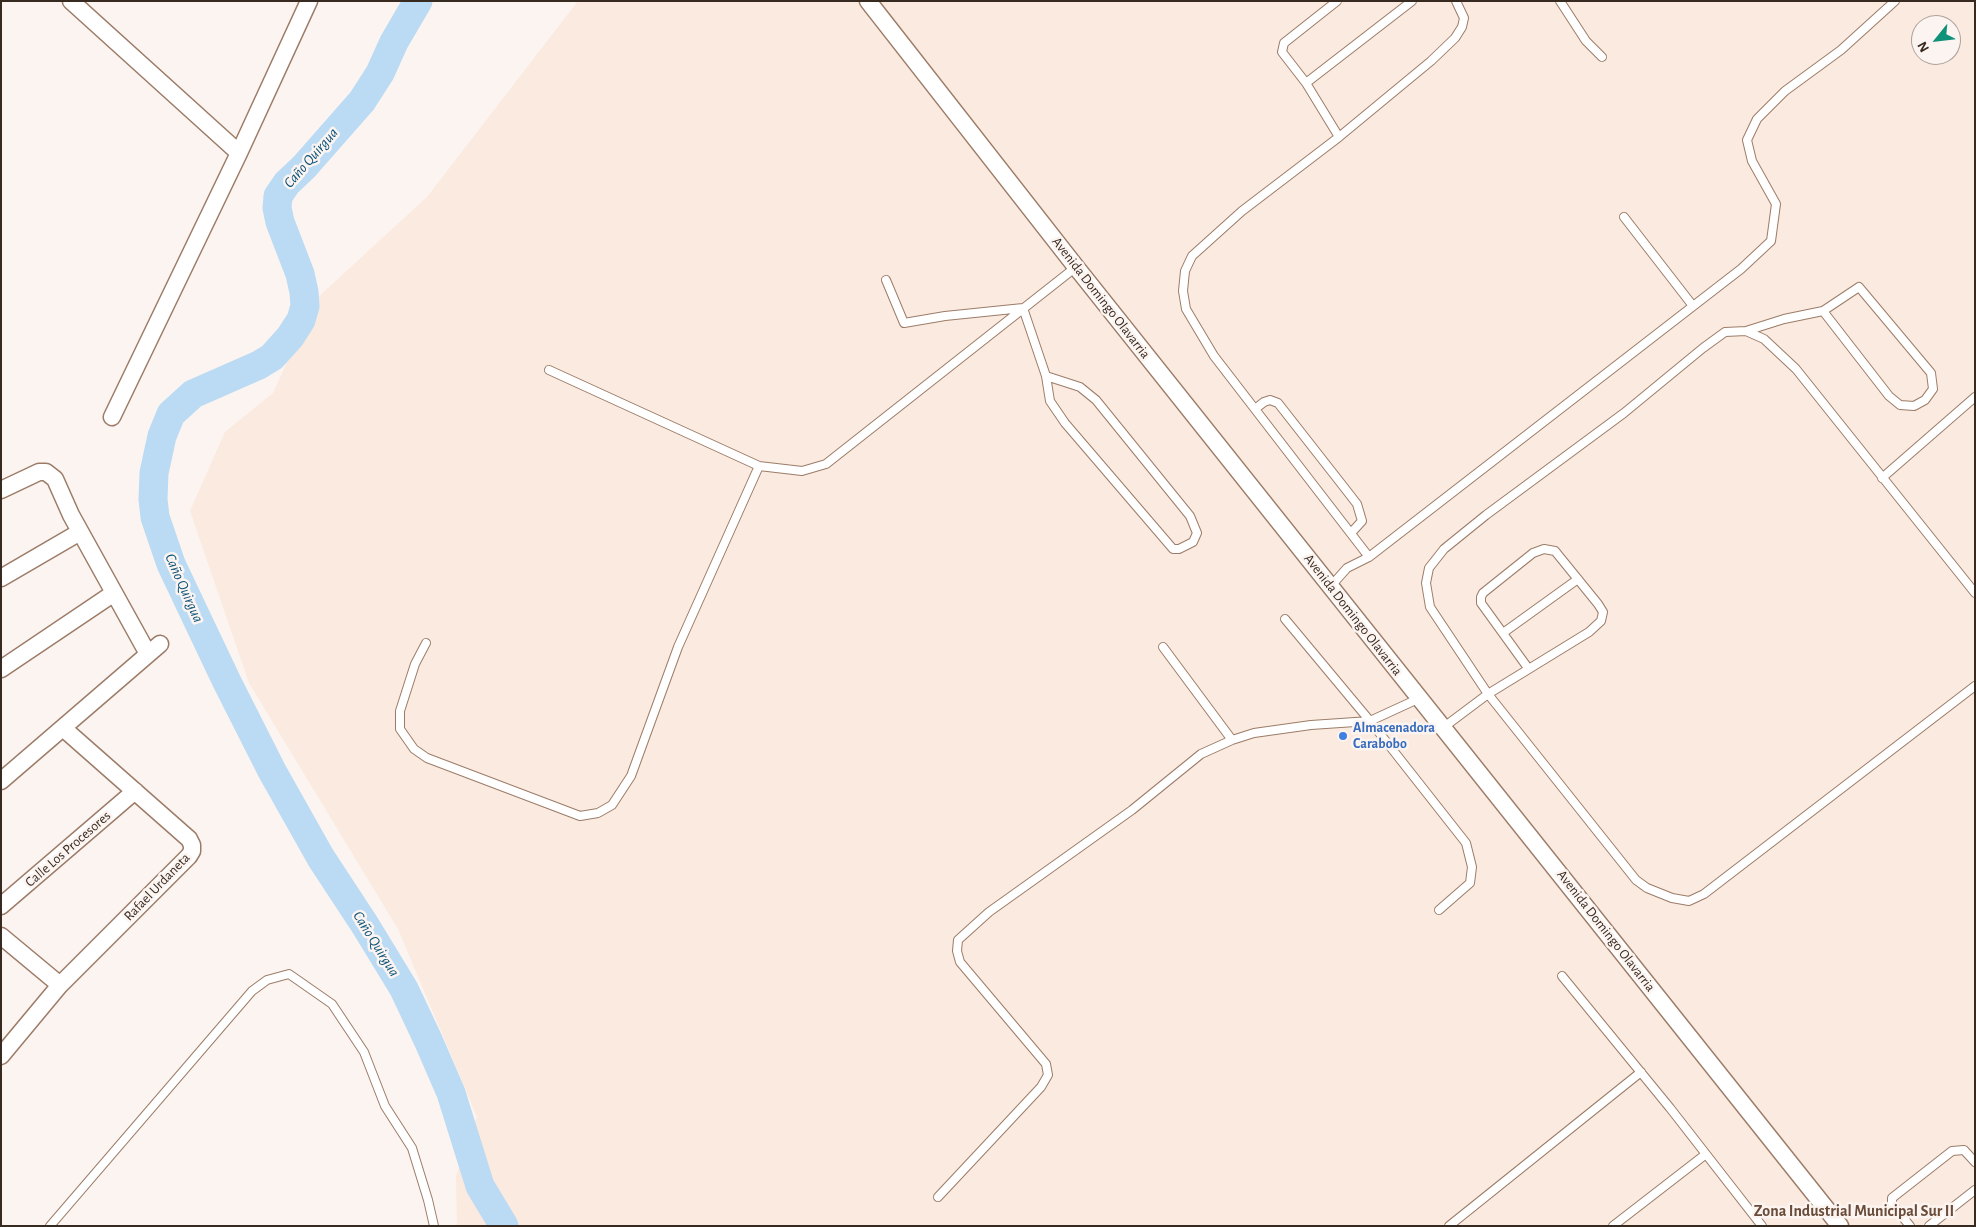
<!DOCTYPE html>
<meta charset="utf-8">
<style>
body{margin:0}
#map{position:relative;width:1976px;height:1227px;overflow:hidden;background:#fcf4f0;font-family:"Alegreya Sans",sans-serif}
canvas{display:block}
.frame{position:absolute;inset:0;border:2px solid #372a21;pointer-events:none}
.north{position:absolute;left:1911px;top:15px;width:50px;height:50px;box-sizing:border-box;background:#fcf4f0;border:1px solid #ada39d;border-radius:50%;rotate:241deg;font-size:14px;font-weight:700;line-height:20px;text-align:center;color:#372a21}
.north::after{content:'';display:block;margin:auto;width:18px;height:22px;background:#10927a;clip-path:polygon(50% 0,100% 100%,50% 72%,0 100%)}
</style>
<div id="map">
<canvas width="1976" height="1227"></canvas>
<div class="frame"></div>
<div class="north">N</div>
</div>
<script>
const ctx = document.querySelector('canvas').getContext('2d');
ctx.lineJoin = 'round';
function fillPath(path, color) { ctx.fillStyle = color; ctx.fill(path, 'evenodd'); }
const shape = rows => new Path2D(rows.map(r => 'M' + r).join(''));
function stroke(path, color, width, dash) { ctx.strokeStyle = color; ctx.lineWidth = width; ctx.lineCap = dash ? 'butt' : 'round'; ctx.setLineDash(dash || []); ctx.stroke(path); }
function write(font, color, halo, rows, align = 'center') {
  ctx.font = font + ' "Alegreya Sans",sans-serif'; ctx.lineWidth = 5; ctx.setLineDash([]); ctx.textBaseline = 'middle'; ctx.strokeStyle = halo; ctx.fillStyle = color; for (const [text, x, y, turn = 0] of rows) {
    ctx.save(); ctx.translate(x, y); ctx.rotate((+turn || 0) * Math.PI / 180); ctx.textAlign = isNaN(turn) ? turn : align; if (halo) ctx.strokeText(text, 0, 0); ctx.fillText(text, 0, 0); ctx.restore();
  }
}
const built = shape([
 [578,1,1975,1,1975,1226,457,1226,456,1176,477,1117,398,929,249,683,190,511,225,432,273,393,316,299,427,197],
 [1921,25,1951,25,1951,55,1921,55]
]);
const river = shape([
 [418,1,394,42,380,73,362,101,304,167,287,183,278,196,277,208,280,222,300,274,304,292,305,306,301,320,290,337,272,357,259,365,193,394,171,414,162,436,154,473,153,499,155,517,171,564,227,682,272,771,321,858,365,925,404,989,428,1040,451,1093,480,1186,504,1226]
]);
const service = shape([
 [1337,1,1284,43,1282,52,1306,83,1339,137],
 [1560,1,1586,41,1602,57],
 [1306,83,1412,1],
 [1624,217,1693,306],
 [886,280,904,323,945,316,1023,308,1046,376,1050,401,1065,423,1173,549,1179,549,1193,542,1197,533,1190,516,1096,400,1080,387,1046,376],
 [1746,331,1784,319,1823,311,1859,287,1931,373,1933,389,1925,400,1914,406,1900,405,1889,396,1823,311],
 [549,370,759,466,802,471,826,464,1076,267],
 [1255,409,1264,402,1270,400,1278,403,1343,486,1357,504,1362,521,1351,533],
 [1882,478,1975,397],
 [1369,557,1214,356,1186,309,1183,291,1185,271,1192,256,1242,211,1339,137,1431,61,1455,38,1462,27,1464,18,1456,1],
 [1331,586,1347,568,1369,557,1741,269,1771,241,1776,204,1752,161,1747,140,1757,119,1785,91,1841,50,1895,1],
 [1975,593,1796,369,1764,339,1746,331,1725,332,1703,348,1624,413,1486,515,1444,549,1429,568,1426,583,1430,607,1488,694,1636,880,1647,888,1672,898,1689,901,1704,894,1975,686],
 [1285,619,1370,721,1466,843,1472,867,1470,883,1439,910],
 [1503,633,1578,579],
 [426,643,415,664,400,711,400,729,414,749,427,758,580,816,598,813,612,805,631,776,678,647,759,466],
 [1163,647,1232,740],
 [1444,727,1488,694,1589,632,1601,621,1603,612,1598,604,1555,551,1544,549,1533,553,1483,593,1481,597,1481,603,1528,668],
 [1562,976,1670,1108,1762,1226],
 [938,1197,1041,1087,1048,1075,1046,1064,960,962,957,951,958,940,989,912,1132,810,1201,754,1232,740,1254,733,1311,725,1370,721,1420,698],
 [50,1226,252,991,267,980,289,974,332,1004,364,1052,385,1106,412,1148,428,1200,434,1226],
 [1449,1226,1641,1072],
 [1613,1226,1706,1154],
 [1910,1226,1892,1204,1892,1198,1952,1151,1964,1150,1975,1162],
 [1929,1226,1975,1190]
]);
const minor = shape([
 [71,1,239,153],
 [868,1,1076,267,1840,1226],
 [112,417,239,153,309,1],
 [1,490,39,472,46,472,55,479,71,515,148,654],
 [1,578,80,532],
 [1,669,114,593],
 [1,781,160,644],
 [1,906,135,791],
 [1,936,60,985],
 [1,1056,60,985,189,856,192,851,192,845,189,839,63,728]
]);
const markers = [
 [1343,736,5,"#3f7fe0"]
];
const streetNames = [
 ["Avenida Domingo Olavarria",1101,298,52],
 ["Avenida Domingo Olavarria",1353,615,52],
 ["Calle Los Procesores",68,849,-41],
 ["Rafael Urdaneta",157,887,-46],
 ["Avenida Domingo Olavarria",1606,931,52]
];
const shopNames = [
 ["Almacenadora",1353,728],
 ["Carabobo",1353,744]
];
const waterNames = [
 ["Caño Quirgua",311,158,-49],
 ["Caño Quirgua",184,588,66],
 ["Caño Quirgua",376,944,58]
];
const quarterNames = [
 ["Zona Industrial Municipal Sur II",1854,1211]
];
fillPath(built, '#fbeadf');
stroke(river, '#badbf3', 29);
stroke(service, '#9c7c68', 10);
stroke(minor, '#9c7c68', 19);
stroke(service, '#fff', 8);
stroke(minor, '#fff', 16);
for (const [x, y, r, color] of markers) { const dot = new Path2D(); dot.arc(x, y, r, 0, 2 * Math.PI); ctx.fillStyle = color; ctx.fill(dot); stroke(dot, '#fcf4f0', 2); }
write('14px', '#372a21', '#fcf4f0', streetNames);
write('bold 14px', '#366cbe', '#fcf4f0', shopNames, 'left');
write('italic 15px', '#095279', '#fcf4f0', waterNames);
write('bold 16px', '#694c3a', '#fcf4f0', quarterNames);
</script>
